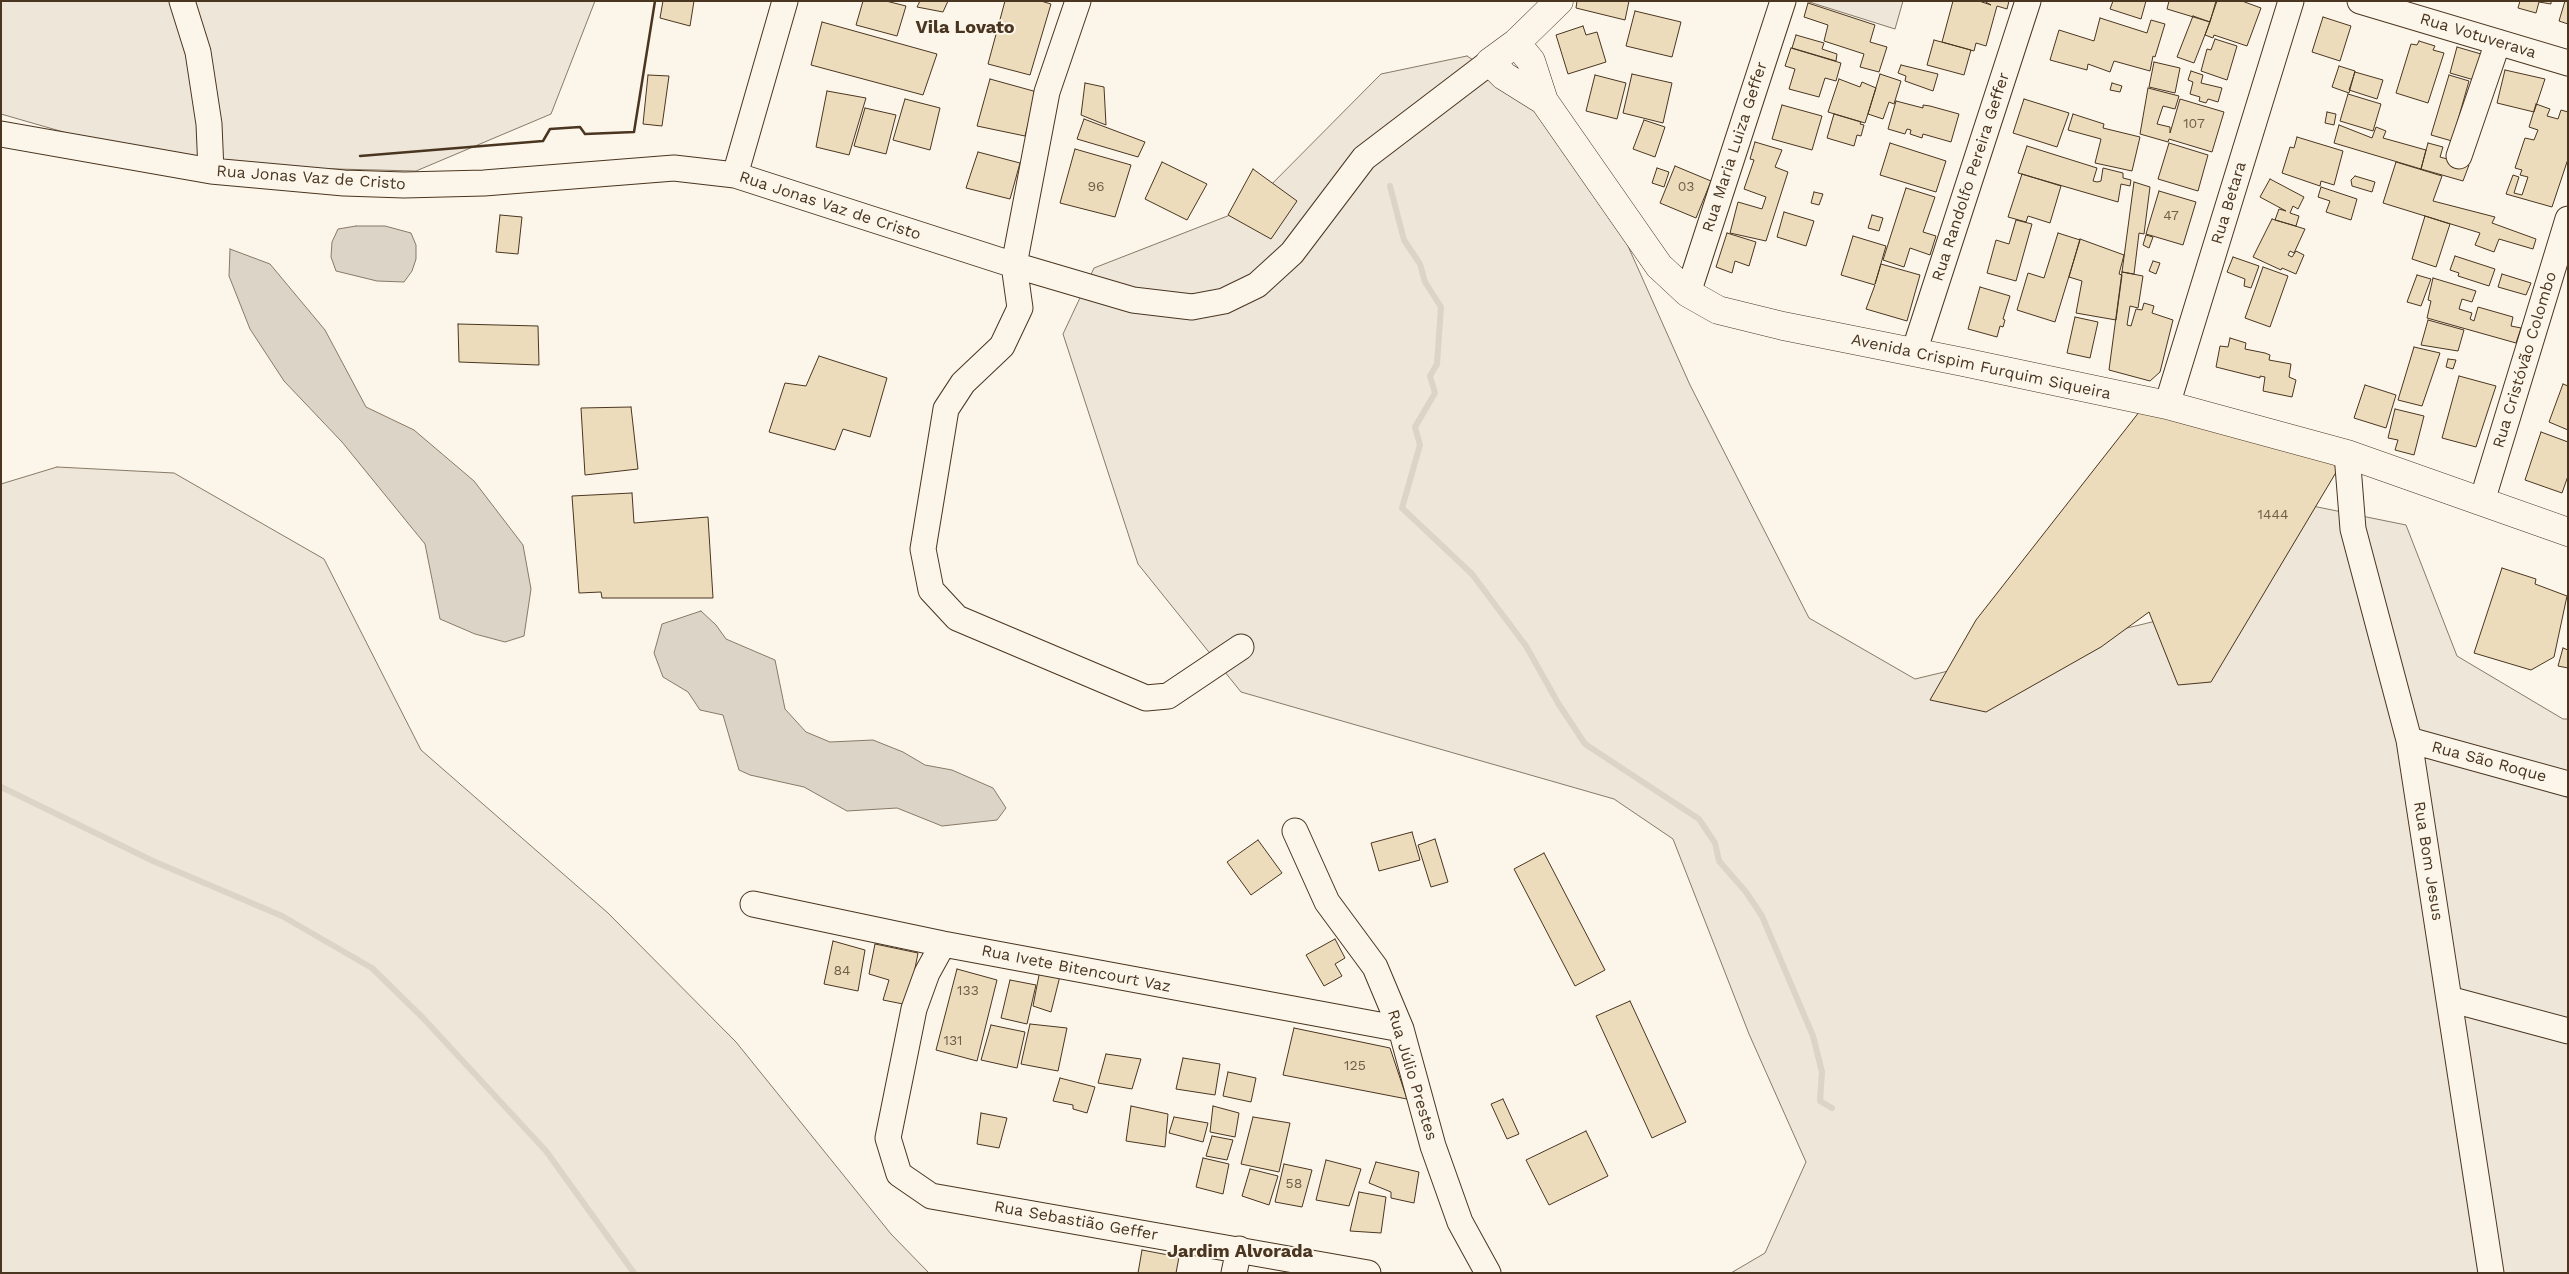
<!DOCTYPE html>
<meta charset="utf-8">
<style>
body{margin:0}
#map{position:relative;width:2569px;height:1274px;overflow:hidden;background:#fbf6e9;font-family:"Work Sans",sans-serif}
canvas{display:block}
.frame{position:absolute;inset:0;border:2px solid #4a3520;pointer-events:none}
</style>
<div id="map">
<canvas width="2569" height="1274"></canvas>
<div class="frame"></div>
</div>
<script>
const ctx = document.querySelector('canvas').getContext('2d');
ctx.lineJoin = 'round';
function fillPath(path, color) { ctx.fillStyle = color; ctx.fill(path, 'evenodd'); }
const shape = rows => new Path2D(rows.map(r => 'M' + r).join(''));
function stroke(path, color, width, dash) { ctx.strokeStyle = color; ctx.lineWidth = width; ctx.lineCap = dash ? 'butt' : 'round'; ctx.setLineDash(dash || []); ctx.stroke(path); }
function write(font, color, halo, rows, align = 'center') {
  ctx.font = font + ' "Work Sans",sans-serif'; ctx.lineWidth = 4; ctx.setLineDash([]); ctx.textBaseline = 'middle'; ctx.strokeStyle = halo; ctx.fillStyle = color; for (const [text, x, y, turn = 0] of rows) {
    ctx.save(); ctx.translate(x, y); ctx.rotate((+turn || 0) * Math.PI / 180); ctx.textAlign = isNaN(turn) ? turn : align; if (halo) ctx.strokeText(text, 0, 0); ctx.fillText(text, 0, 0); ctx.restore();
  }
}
const green = shape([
 [1,1,595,1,551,114,416,171,178,165,1,114,1,1],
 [1806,1,1903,1,1895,29,1806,1],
 [1467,56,1574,125,1690,385,1809,618,1915,679,2181,615,2288,501,2406,525,2457,656,2563,719,2568,719,2568,1273,1731,1273,1765,1253,1806,1162,1749,1034,1673,839,1614,799,1241,692,1138,564,1063,334,1094,268,1248,208,1381,74,1467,56],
 [57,467,174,473,324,559,421,750,608,913,736,1042,891,1234,929,1273,1,1273,1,484,57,467]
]);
const water = shape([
 [356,226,385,226,411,233,416,245,416,259,412,271,404,282,377,281,336,271,331,257,332,242,338,229,356,226],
 [230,249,270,264,325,330,366,407,414,430,474,481,523,545,531,589,524,636,505,642,475,634,440,619,425,544,342,442,284,381,250,329,229,276,230,249],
 [701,611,716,625,726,639,775,660,785,709,806,732,830,742,873,740,903,752,925,765,952,770,993,788,1006,808,997,820,942,826,897,808,847,811,804,787,750,775,739,770,723,715,700,710,688,692,663,677,654,653,662,624,701,611]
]);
const stream = shape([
 [1390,186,1404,240,1420,264,1425,282,1441,307,1437,364,1430,376,1435,393,1415,427,1420,445,1402,508,1472,574,1526,646,1558,703,1585,744,1699,819,1715,843,1719,861,1746,892,1762,916,1813,1036,1822,1072,1820,1101,1832,1108],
 [1,787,153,861,282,916,372,968,423,1018,546,1151,634,1273]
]);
const building = shape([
 [663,1,694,1,690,26,660,18,663,1],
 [863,1,886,1,906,6,897,36,856,25,863,1],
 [920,1,948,1,943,12,917,7,920,1],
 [1005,1,1041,1,1051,4,1030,75,988,64,1005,1],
 [1577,1,1629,1,1625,20,1576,8,1577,1],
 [1953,1,1979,1,1991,5,1984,1,2009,1,2007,9,1997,6,1986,46,1976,43,1974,51,1942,42,1953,1],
 [2113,1,2146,1,2141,19,2110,9,2113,1],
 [2169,1,2216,1,2210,22,2167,9,2169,1],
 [2217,1,2242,1,2261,8,2247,46,2214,35,2213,38,2205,35,2217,1],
 [2520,1,2551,1,2551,4,2539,2,2536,13,2518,8,2520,1],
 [2565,1,2568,1,2568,24,2559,21,2565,1],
 [1808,3,1875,25,1870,42,1887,47,1879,72,1860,67,1864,54,1824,41,1828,25,1804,17,1808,3],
 [1635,11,1681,22,1672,57,1626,46,1635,11],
 [2193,16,2210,22,2194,63,2177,57,2193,16],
 [2323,17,2351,26,2340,61,2312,52,2323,17],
 [2100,18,2147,33,2151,20,2165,24,2155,57,2153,56,2150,71,2114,61,2110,72,2088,64,2087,70,2050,60,2059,30,2094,41,2100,18],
 [822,22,937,54,923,95,811,65,822,22],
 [1583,26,1586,35,1597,32,1606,62,1568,74,1556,35,1583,26],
 [1796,35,1824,43,1822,49,1837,54,1836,61,1792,48,1796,35],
 [2215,39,2237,46,2227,80,2201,71,2207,49,2211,50,2215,39],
 [1934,40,1971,50,1964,75,1927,65,1934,40],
 [2419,41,2435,46,2433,50,2444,53,2428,103,2396,93,2411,44,2417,45,2419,41],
 [2457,47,2488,56,2481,82,2450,73,2457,47],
 [1791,48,1841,63,1836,81,1825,78,1819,97,1789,89,1795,69,1785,66,1791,48],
 [2154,62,2180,68,2175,93,2149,87,2154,62],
 [1901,65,1938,74,1933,91,1905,81,1906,76,1898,73,1901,65],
 [2339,66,2355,71,2349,93,2332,87,2339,66],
 [2505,70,2545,79,2534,112,2497,103,2505,70],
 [2191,71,2203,75,2201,83,2222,88,2218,102,2208,99,2206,103,2199,101,2200,97,2190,94,2193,82,2188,80,2191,71],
 [2355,72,2383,80,2377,99,2349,90,2355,72],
 [1632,74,1672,83,1663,123,1623,113,1632,74],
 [1880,74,1901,81,1894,104,1889,102,1883,119,1868,114,1880,74],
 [648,75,669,76,662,126,643,124,648,75],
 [1595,75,1626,83,1617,119,1586,111,1595,75],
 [2449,75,2469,81,2452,141,2431,135,2449,75],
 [990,79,1037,92,1025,136,977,126,990,79],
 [1839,79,1860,87,1862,82,1876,88,1865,123,1828,112,1839,79],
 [1085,83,1104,87,1106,125,1081,115,1085,83],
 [2112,83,2122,86,2120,92,2110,90,2112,83],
 [2148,88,2179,96,2175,109,2163,106,2157,124,2170,127,2170,133,2180,99,2224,112,2212,152,2169,139,2168,142,2140,134,2148,88],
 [827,91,866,98,849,155,816,147,827,91],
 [2348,94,2381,104,2373,131,2340,121,2348,94],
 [905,99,940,108,930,150,893,140,905,99],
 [2024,99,2069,113,2057,147,2013,133,2024,99],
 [1896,101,1923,108,1923,105,1930,106,1959,114,1951,142,1923,134,1922,138,1910,134,1911,130,1907,129,1905,134,1888,129,1896,101],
 [2536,104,2550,109,2547,116,2558,119,2561,110,2568,112,2568,159,2552,207,2506,194,2513,175,2519,177,2514,193,2522,195,2528,177,2520,175,2522,170,2515,168,2525,138,2534,140,2538,130,2529,127,2536,104],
 [1782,105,1822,116,1812,150,1772,139,1782,105],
 [865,108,896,115,886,154,854,146,865,108],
 [2327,112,2336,114,2334,125,2325,123,2327,112],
 [1834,114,1861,122,1860,124,1864,125,1861,136,1857,135,1854,146,1827,138,1834,114],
 [2073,114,2104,124,2103,128,2140,137,2132,171,2095,163,2101,139,2068,130,2073,114],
 [1084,119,1145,142,1138,157,1077,139,1084,119],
 [1644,120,1665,127,1655,157,1633,149,1644,120],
 [2339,125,2372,138,2376,127,2386,131,2383,138,2426,150,2421,169,2334,143,2339,125],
 [2297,137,2343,151,2334,185,2321,181,2320,186,2282,173,2290,147,2294,148,2297,137],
 [1755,142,1782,150,1775,167,1788,172,1766,241,1730,233,1738,202,1762,209,1766,197,1744,189,1754,160,1750,159,1755,142],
 [1890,143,1946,161,1936,192,1880,175,1890,143],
 [2169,143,2208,155,2198,191,2158,179,2169,143],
 [2428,143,2443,147,2440,157,2469,165,2463,181,2421,169,2428,143],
 [2027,146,2097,168,2093,181,2097,182,2101,181,2103,168,2123,173,2123,178,2131,180,2130,186,2121,184,2118,202,2018,173,2027,146],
 [1075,149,1131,165,1115,217,1060,203,1075,149],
 [978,152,1020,163,1010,199,966,188,978,152],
 [1162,162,1207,184,1187,220,1145,199,1162,162],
 [2396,162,2442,176,2433,201,2495,217,2492,223,2536,239,2533,249,2499,239,2494,252,2475,245,2480,233,2383,203,2396,162],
 [1675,166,1711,181,1696,218,1660,203,1675,166],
 [1657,168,1669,172,1664,187,1652,183,1657,168],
 [1253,169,1297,201,1271,239,1228,215,1253,169],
 [2022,174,2061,186,2050,223,2028,216,2026,222,2008,217,2022,174],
 [2355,176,2375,182,2372,192,2352,186,2351,180,2355,176],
 [2270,179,2304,197,2298,209,2293,206,2290,213,2299,216,2296,226,2275,220,2279,209,2286,211,2260,197,2270,179],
 [2134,182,2150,187,2144,234,2139,233,2134,274,2122,272,2134,182],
 [2321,187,2357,199,2351,220,2326,212,2330,201,2318,197,2321,187],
 [1906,188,1935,197,1923,232,1936,236,1930,255,1910,248,1904,267,1883,260,1906,188],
 [2159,191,2196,202,2183,245,2146,234,2159,191],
 [1814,192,1823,194,1819,205,1811,203,1814,192],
 [1784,212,1814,221,1806,246,1777,237,1784,212],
 [500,215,522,217,518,254,496,252,500,215],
 [1872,215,1883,218,1879,231,1868,228,1872,215],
 [2425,216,2450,224,2436,267,2412,259,2425,216],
 [2272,219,2305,229,2294,253,2290,251,2288,255,2292,257,2296,251,2304,255,2296,274,2282,268,2281,270,2253,257,2272,219],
 [2016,220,2032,224,2016,281,1987,273,1996,240,2009,244,2016,220],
 [1727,233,1756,242,1749,266,1735,261,1732,273,1716,267,1727,233],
 [2058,233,2080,240,2055,322,2017,310,2028,273,2044,278,2058,233],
 [2146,235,2153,237,2149,248,2143,245,2146,235],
 [1853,236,1886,246,1875,284,1881,264,1920,275,1907,321,1866,309,1875,285,1841,275,1853,236],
 [2080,239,2124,255,2119,274,2122,275,2116,320,2076,313,2082,281,2069,277,2080,239],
 [2455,256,2495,269,2489,286,2458,276,2459,273,2450,270,2455,256],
 [2233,257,2259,266,2251,288,2244,286,2245,279,2227,272,2233,257],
 [2153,261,2160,263,2156,274,2149,271,2153,261],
 [2263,267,2288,276,2270,327,2245,318,2263,267],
 [2122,272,2143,276,2138,308,2130,306,2127,325,2131,326,2136,309,2142,310,2144,303,2154,306,2152,313,2173,320,2160,372,2150,381,2109,370,2122,272],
 [2502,274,2531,283,2526,295,2498,287,2502,274],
 [2417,275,2431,279,2421,306,2407,302,2417,275],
 [2433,278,2476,291,2472,302,2462,299,2459,309,2472,313,2470,319,2474,321,2478,307,2513,317,2511,326,2521,328,2516,343,2427,318,2431,301,2428,300,2433,278],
 [1980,287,2010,296,2003,319,2005,320,2003,327,2000,326,1997,337,1968,329,1980,287],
 [2075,317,2098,322,2090,358,2067,353,2075,317],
 [2428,320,2464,330,2458,351,2421,345,2428,320],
 [458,324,538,326,539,365,459,362,458,324],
 [2230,338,2246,343,2245,349,2265,353,2270,355,2269,360,2291,364,2289,377,2296,380,2292,397,2263,391,2265,377,2260,376,2260,378,2216,367,2220,346,2228,347,2230,338],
 [2414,347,2440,353,2422,406,2398,400,2414,347],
 [819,356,887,378,870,437,843,429,835,450,769,432,785,383,806,386,819,356],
 [2448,359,2456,360,2453,369,2446,367,2448,359],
 [2459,376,2496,386,2476,447,2442,438,2459,376],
 [2563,384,2568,386,2568,430,2549,422,2563,384],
 [2365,385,2396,395,2386,428,2354,418,2365,385],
 [2147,402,2347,454,2211,682,2178,685,2149,612,2101,647,1986,712,1930,700,1976,620,2147,402],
 [631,407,638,469,585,475,581,408,631,407],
 [2395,409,2424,416,2414,455,2395,450,2398,440,2388,438,2395,409],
 [2541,432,2568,442,2568,476,2562,493,2525,480,2541,432],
 [632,493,634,523,708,517,713,598,602,598,601,592,579,593,572,496,632,493],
 [2502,568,2536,579,2535,584,2567,596,2554,657,2531,670,2474,653,2502,568],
 [2563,648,2568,650,2568,668,2558,666,2563,648],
 [1412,832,1420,860,1379,871,1371,843,1412,832],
 [1435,839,1448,882,1431,887,1418,845,1435,839],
 [1258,840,1282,873,1251,895,1227,862,1258,840],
 [1544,853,1605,970,1575,986,1514,869,1544,853],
 [1335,939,1345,958,1335,964,1342,976,1324,986,1306,955,1335,939],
 [833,941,865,950,858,991,824,984,833,941],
 [875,944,918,953,908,1005,883,1000,889,980,869,974,875,944],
 [957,969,997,980,977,1061,936,1050,957,969],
 [1040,970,1060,976,1051,1012,1033,1006,1040,970],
 [1010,980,1036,985,1027,1024,1001,1018,1010,980],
 [1630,1001,1686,1122,1652,1138,1596,1016,1630,1001],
 [1030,1024,1067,1028,1058,1071,1021,1064,1030,1024],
 [991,1025,1025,1032,1017,1068,981,1060,991,1025],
 [1294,1028,1390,1048,1407,1099,1283,1075,1294,1028],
 [1106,1054,1141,1059,1132,1089,1098,1083,1106,1054],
 [1183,1058,1220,1064,1215,1095,1176,1089,1183,1058],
 [1228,1072,1256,1078,1251,1102,1223,1096,1228,1072],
 [1060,1078,1095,1087,1087,1113,1073,1109,1073,1105,1053,1101,1060,1078],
 [1503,1099,1519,1134,1507,1139,1491,1104,1503,1099],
 [1131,1106,1168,1114,1165,1147,1126,1141,1131,1106],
 [1213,1106,1239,1113,1235,1137,1210,1132,1213,1106],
 [981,1113,1007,1118,999,1148,977,1144,981,1113],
 [1174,1117,1208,1123,1203,1142,1169,1133,1174,1117],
 [1253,1117,1290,1123,1279,1172,1241,1164,1253,1117],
 [1586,1131,1608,1176,1549,1205,1526,1160,1586,1131],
 [1212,1136,1233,1140,1227,1160,1206,1156,1212,1136],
 [1203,1158,1229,1164,1223,1194,1196,1187,1203,1158],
 [1326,1160,1361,1169,1349,1206,1316,1200,1326,1160],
 [1376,1162,1419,1172,1414,1203,1391,1198,1391,1192,1369,1183,1376,1162],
 [1284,1164,1312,1170,1302,1207,1275,1202,1284,1164],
 [1250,1169,1278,1176,1269,1205,1242,1196,1250,1169],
 [1359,1192,1386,1197,1381,1233,1350,1231,1359,1192],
 [1142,1250,1179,1257,1176,1273,1138,1273,1142,1250]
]);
const minor = shape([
 [182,1,198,52,209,124,211,171],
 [1078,1,1047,92,1014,265,1020,308,1002,346,963,383,946,409,923,549,931,590,957,618,1146,698,1168,696,1241,647],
 [2360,1,2568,63],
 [1,134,211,171,344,183,404,185,484,183,674,168,735,175,1014,265,1133,300,1192,307,1224,301,1257,285,1292,253,1364,158,1490,62],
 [2459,156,2498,42],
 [735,175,785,1],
 [1688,293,1783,1],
 [1914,352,2028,1],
 [2167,405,2291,1],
 [2347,454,2353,529,2409,740,2491,1273],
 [2482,501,2568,219],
 [2409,740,2568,784],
 [1295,831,1327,902,1375,967,1401,1029,1433,1146,1460,1222,1488,1273],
 [753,904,943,944,1401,1029],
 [943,944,927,973,914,1009,888,1138,899,1174,931,1196,1368,1273],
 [2449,999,2568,1031],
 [1234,1273,1239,1249]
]);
const major = shape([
 [1516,43,1531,61,1544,101,1659,266,1688,293,1718,310,1783,326,1963,362,2167,405,2347,454,2568,532],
 [1544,101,1504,76,1490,62,1516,43,1559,1]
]);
const wall = shape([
 [360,156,543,141,550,129,580,127,585,134,634,132,655,1]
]);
const numberNames = [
 ["107",2194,124],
 ["96",1096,187],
 ["03",1686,187],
 ["47",2171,216],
 ["1444",2273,515],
 ["84",842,971],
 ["133",968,991],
 ["131",953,1041],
 ["125",1355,1066],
 ["58",1294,1184]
];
const streetNames = [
 ["Rua Votuverava",2478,36,17],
 ["Rua Maria Luiza Geffer",1735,147,-72],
 ["Rua Randolfo Pereira Geffer",1971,177,-72],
 ["Rua Jonas Vaz de Cristo",311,178,4],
 ["Rua Betara",2229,203,-73],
 ["Rua Jonas Vaz de Cristo",830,206,18],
 ["Rua Cristóvão Colombo",2525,360,-73],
 ["Avenida Crispim Furquim Siqueira",1981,367,12],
 ["Rua São Roque",2489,762,15],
 ["Rua Bom Jesus",2428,861,81],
 ["Rua Ivete Bitencourt Vaz",1076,969,11],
 ["Rua Júlio Prestes",1412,1075,73],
 ["Rua Sebastião Geffer",1076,1221,10]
];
const neighbourhoodNames = [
 ["Vila Lovato",965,28],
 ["Jardim Alvorada",1240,1252]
];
fillPath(green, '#ede6d9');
stroke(green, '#887966', 1);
fillPath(water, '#dcd4c6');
stroke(water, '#887966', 1);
stroke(stream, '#dcd4c6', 6);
fillPath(building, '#ecdcbc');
stroke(building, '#4a3520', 1);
stroke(minor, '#4a3520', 27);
stroke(major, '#4a3520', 29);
stroke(minor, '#fbf6e9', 25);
stroke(major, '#fbf6e9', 28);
stroke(wall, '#4a3520', 2.5);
write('14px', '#725f47', null, numberNames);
write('16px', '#4a3520', '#fbf6e9', streetNames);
write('bold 18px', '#4a3520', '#fbf6e9', neighbourhoodNames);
</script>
